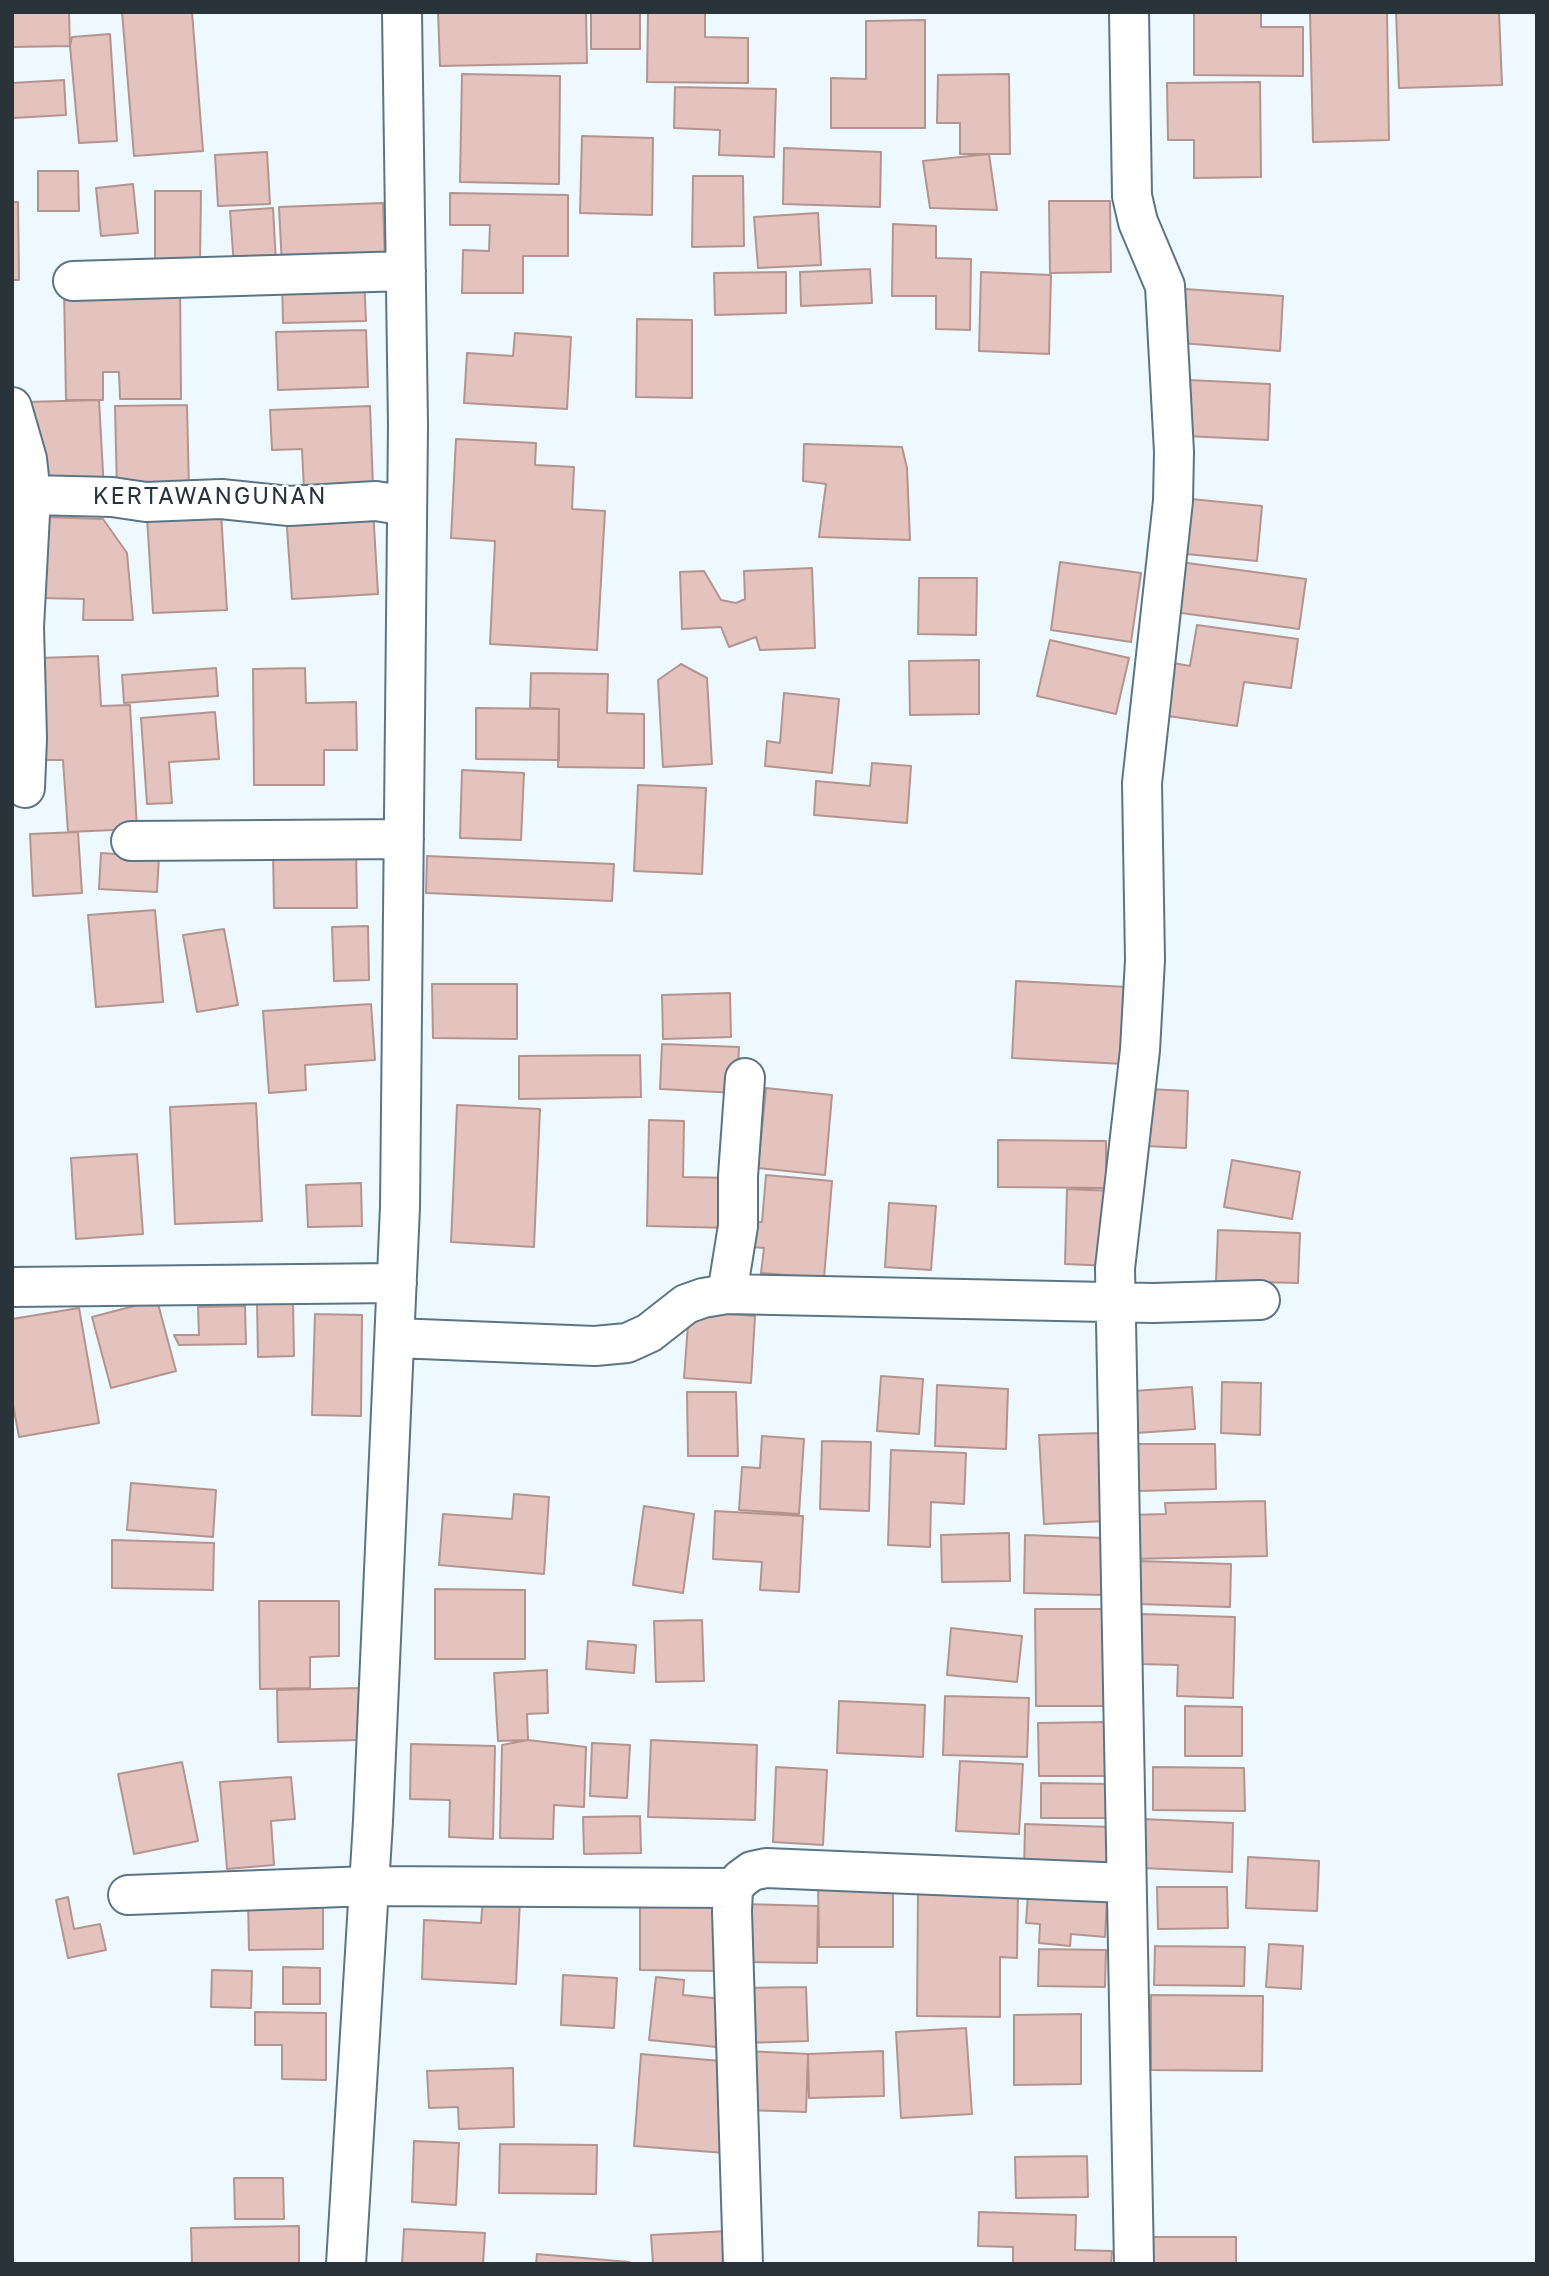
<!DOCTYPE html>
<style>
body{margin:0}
#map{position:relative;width:1549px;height:2276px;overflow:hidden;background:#edf8ff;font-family:"Golos Text",sans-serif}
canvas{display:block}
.frame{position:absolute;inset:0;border:14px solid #28333a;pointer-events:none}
</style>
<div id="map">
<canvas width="1549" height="2276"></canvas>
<div class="frame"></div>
</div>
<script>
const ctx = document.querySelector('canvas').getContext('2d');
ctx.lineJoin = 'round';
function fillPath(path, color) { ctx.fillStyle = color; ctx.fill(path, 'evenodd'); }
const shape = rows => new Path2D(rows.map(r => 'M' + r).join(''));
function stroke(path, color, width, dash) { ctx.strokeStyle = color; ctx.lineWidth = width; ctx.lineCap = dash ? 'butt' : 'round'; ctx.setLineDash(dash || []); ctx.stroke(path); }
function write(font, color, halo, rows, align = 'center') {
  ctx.font = font + ' "Golos Text",sans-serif'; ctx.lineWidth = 5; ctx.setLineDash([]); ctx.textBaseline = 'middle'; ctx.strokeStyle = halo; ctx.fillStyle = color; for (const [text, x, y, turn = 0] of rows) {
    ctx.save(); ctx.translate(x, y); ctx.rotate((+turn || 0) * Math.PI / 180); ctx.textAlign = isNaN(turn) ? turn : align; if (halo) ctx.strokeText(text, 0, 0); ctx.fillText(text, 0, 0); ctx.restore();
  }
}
const building = shape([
 [12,12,69,12,70,46,12,47,12,12],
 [122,12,192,12,203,151,134,156,122,12],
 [438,12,586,12,587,63,440,66,438,12],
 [591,12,640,12,640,49,591,49,591,12],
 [648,12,705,12,705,37,748,38,748,83,647,82,648,12],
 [1194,12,1261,12,1261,27,1303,27,1303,76,1194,75,1194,12],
 [1310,12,1387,12,1389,140,1313,142,1310,12],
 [1396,12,1499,12,1502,85,1399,88,1396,12],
 [925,20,925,128,831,128,831,78,866,79,866,21,925,20],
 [110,34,117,141,79,143,70,46,72,37,110,34],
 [462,74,560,76,559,184,460,182,462,74],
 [1009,74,1010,154,960,154,960,123,937,123,938,75,1009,74],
 [64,80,66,115,13,118,12,83,64,80],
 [1260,82,1261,177,1194,178,1194,140,1168,140,1167,83,1260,82],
 [675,87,776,89,774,157,719,155,720,130,674,128,675,87],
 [582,136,653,138,652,215,580,213,582,136],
 [784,148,881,152,880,207,783,204,784,148],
 [267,152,270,204,218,206,215,155,267,152],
 [989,154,997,210,930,208,923,161,989,154],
 [38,171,78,171,79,211,38,211,38,171],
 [693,176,743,176,744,246,692,247,693,176],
 [133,184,138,233,101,236,96,188,133,184],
 [155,191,201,191,200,261,155,260,155,191],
 [450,193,568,195,568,256,523,256,523,293,462,293,463,250,489,251,490,225,450,225,450,193],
 [1049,201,1110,201,1111,272,1050,273,1049,201],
 [12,202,18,202,19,280,12,280,12,202],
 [383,203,385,262,282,266,279,207,383,203],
 [273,208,276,263,234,266,230,211,273,208],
 [818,213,821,265,758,268,754,217,818,213],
 [893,224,936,226,936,258,971,259,970,330,936,329,936,296,892,296,893,224],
 [870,269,872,303,801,306,800,272,870,269],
 [786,272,786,313,715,315,714,273,786,272],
 [981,272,1051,275,1049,354,979,351,981,272],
 [364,277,366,321,283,323,282,278,364,277],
 [180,286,181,399,120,399,119,372,103,372,103,400,66,400,64,287,180,286],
 [1185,289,1283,296,1280,351,1181,343,1185,289],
 [637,319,692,320,692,398,636,397,637,319],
 [366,330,368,387,278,390,276,332,366,330],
 [515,333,571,337,567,409,464,403,467,353,513,356,515,333],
 [1189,380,1270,384,1268,440,1186,436,1189,380],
 [99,400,104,491,31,495,26,402,99,400],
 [187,405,189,490,117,491,115,406,187,405],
 [370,406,373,487,304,490,302,449,272,450,270,410,370,406],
 [456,439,536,443,535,465,574,467,572,509,605,511,597,650,490,644,495,541,451,538,456,439],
 [804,444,902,447,907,468,910,540,819,537,826,484,803,481,804,444],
 [1181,498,1262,506,1257,561,1176,553,1181,498],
 [373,509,378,594,292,599,286,514,373,509],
 [221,513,227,610,153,613,147,517,221,513],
 [42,517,103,519,127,553,133,620,83,620,84,599,40,598,42,517],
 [1060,562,1141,573,1131,642,1051,630,1060,562],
 [1180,562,1306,579,1299,629,1174,612,1180,562],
 [812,568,815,648,760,650,756,637,729,647,721,627,682,629,680,572,704,571,721,600,736,603,745,599,744,571,812,568],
 [919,578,977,578,976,635,918,634,919,578],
 [1197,625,1298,639,1291,688,1244,682,1237,726,1161,715,1168,662,1190,666,1197,625],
 [1050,640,1129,658,1116,714,1037,696,1050,640],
 [98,656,101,706,130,705,137,829,68,832,63,760,46,760,40,658,98,656],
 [979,660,979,714,910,715,909,661,979,660],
 [681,664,707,678,712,764,663,767,658,680,681,664],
 [216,668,218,696,124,703,122,675,216,668],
 [305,668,306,703,356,702,357,750,324,750,324,785,254,785,253,669,305,668],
 [531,673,608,674,607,713,644,714,644,768,558,767,559,709,530,708,531,673],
 [784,693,839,699,832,773,765,766,767,741,780,743,784,693],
 [476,708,559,709,559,760,476,759,476,708],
 [215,712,219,759,169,762,172,803,147,804,141,718,215,712],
 [872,763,911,766,907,823,814,815,816,781,870,786,872,763],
 [462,770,524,773,521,840,460,838,462,770],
 [638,785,706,788,702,874,634,871,638,785],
 [78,832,82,893,33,896,30,834,78,832],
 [273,850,356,850,357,908,274,908,273,850],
 [101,853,159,857,157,892,99,889,101,853],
 [427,856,614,864,612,901,426,893,427,856],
 [155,910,163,1002,96,1007,88,915,155,910],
 [368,926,369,980,334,981,332,927,368,926],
 [224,929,238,1005,197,1012,183,935,224,929],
 [1016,981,1127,987,1123,1064,1012,1058,1016,981],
 [432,984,517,984,517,1039,433,1038,432,984],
 [730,993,731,1037,663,1039,662,995,730,993],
 [371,1004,375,1060,305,1065,306,1090,269,1093,263,1011,371,1004],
 [662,1044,739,1047,737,1093,660,1089,662,1044],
 [640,1055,641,1097,519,1099,519,1056,640,1055],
 [766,1088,832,1095,825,1175,758,1168,766,1088],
 [1148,1089,1188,1091,1186,1148,1146,1146,1148,1089],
 [256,1103,262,1221,175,1224,170,1107,256,1103],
 [457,1105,540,1109,534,1247,451,1242,457,1105],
 [649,1120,684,1121,683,1177,732,1178,731,1228,647,1226,649,1120],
 [998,1140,1106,1141,1106,1188,998,1187,998,1140],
 [137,1154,143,1234,76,1239,71,1158,137,1154],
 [1232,1160,1300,1172,1292,1219,1224,1207,1232,1160],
 [766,1175,832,1181,824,1278,761,1273,764,1248,753,1247,756,1222,762,1222,766,1175],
 [361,1183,362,1226,308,1227,306,1185,361,1183],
 [1067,1189,1114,1191,1111,1266,1065,1264,1067,1189],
 [889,1203,936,1206,931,1270,885,1267,889,1203],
 [1218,1230,1300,1233,1298,1283,1216,1281,1218,1230],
 [157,1300,176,1371,111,1388,92,1317,157,1300],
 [257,1302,293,1302,294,1356,258,1357,257,1302],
 [245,1306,246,1344,179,1345,174,1335,199,1335,198,1307,245,1306],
 [79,1308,99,1423,19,1437,12,1399,12,1319,79,1308],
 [689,1311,755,1316,751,1383,684,1378,689,1311],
 [315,1314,362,1315,361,1416,312,1415,315,1314],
 [881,1376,923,1379,919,1434,877,1431,881,1376],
 [1222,1382,1261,1383,1260,1435,1221,1433,1222,1382],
 [937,1385,1008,1389,1006,1449,935,1446,937,1385],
 [1192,1387,1195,1429,1136,1433,1133,1391,1192,1387],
 [687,1392,736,1392,738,1456,688,1456,687,1392],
 [1101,1433,1105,1521,1044,1524,1039,1435,1101,1433],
 [762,1436,804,1439,799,1514,739,1510,742,1467,760,1468,762,1436],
 [822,1441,871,1442,869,1511,820,1509,822,1441],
 [1138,1444,1215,1444,1216,1489,1138,1491,1138,1444],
 [891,1450,966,1453,964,1504,931,1502,930,1547,888,1545,891,1450],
 [131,1483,216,1490,213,1537,127,1530,131,1483],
 [514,1494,549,1497,544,1574,439,1565,443,1514,512,1519,514,1494],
 [1265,1501,1267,1556,1130,1559,1129,1515,1166,1514,1165,1503,1265,1501],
 [644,1506,694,1514,683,1593,633,1585,644,1506],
 [715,1511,803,1516,799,1592,760,1590,762,1562,713,1559,715,1511],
 [1009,1533,1010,1581,942,1582,941,1535,1009,1533],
 [1025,1535,1106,1538,1105,1595,1024,1593,1025,1535],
 [112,1540,214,1543,213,1590,112,1588,112,1540],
 [1139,1561,1231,1564,1230,1607,1138,1604,1139,1561],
 [435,1589,525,1590,525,1659,435,1659,435,1589],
 [259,1601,339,1601,339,1656,310,1657,310,1688,260,1689,259,1601],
 [1035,1609,1108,1609,1109,1706,1036,1706,1035,1609],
 [1142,1614,1235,1617,1233,1698,1177,1696,1178,1665,1141,1664,1142,1614],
 [702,1620,704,1681,656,1682,654,1621,702,1620],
 [951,1628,1022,1636,1017,1682,947,1675,951,1628],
 [588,1641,636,1645,634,1673,586,1669,588,1641],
 [547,1670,548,1713,527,1714,528,1740,498,1741,494,1673,547,1670],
 [360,1688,361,1740,278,1742,277,1690,360,1688],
 [945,1696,1029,1698,1027,1757,943,1755,945,1696],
 [839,1701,925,1705,923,1757,837,1753,839,1701],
 [1185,1706,1242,1707,1242,1756,1185,1756,1185,1706],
 [1106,1722,1106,1776,1039,1776,1038,1723,1106,1722],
 [528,1740,586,1747,584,1807,554,1805,553,1839,500,1838,502,1745,528,1740],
 [651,1740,757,1745,755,1820,648,1817,651,1740],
 [592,1743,630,1745,627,1798,590,1796,592,1743],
 [411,1744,495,1746,493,1839,449,1837,450,1800,410,1799,411,1744],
 [960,1761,1023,1764,1019,1834,956,1831,960,1761],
 [182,1762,198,1841,134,1854,118,1774,182,1762],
 [776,1767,827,1770,823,1845,773,1842,776,1767],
 [1153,1767,1244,1768,1245,1811,1153,1810,1153,1767],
 [291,1777,295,1819,271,1821,274,1865,227,1869,220,1782,291,1777],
 [1041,1783,1109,1784,1109,1818,1041,1818,1041,1783],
 [640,1816,641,1853,584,1854,583,1817,640,1816],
 [1143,1819,1233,1823,1232,1872,1142,1868,1143,1819],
 [1025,1824,1111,1827,1109,1876,1024,1872,1025,1824],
 [1248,1857,1319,1861,1317,1911,1246,1908,1248,1857],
 [818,1885,893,1885,893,1947,819,1947,818,1885],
 [1157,1887,1227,1887,1228,1928,1158,1929,1157,1887],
 [918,1892,1018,1893,1017,1958,1000,1957,1000,2017,917,2016,918,1892],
 [1028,1894,1107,1900,1105,1937,1071,1934,1070,1946,1039,1943,1040,1924,1026,1923,1028,1894],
 [68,1897,74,1929,100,1924,106,1950,68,1958,56,1900,68,1897],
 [483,1898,520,1900,516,1984,422,1979,424,1920,481,1923,483,1898],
 [323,1900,323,1949,249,1950,248,1901,323,1900],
 [640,1900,722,1901,722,1971,640,1970,640,1900],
 [744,1904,818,1906,817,1963,743,1962,744,1904],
 [1269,1944,1303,1946,1301,1989,1266,1987,1269,1944],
 [1155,1946,1245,1947,1244,1986,1154,1985,1155,1946],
 [1039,1949,1106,1950,1105,1987,1038,1986,1039,1949],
 [283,1967,320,1968,320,2004,283,2004,283,1967],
 [212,1970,252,1971,251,2008,211,2007,212,1970],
 [563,1975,617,1978,614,2028,561,2025,563,1975],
 [656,1977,684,1980,683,1995,723,1999,717,2047,649,2040,656,1977],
 [806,1987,808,2041,744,2043,742,1988,806,1987],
 [1151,1995,1263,1996,1262,2071,1151,2070,1151,1995],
 [255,2012,326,2013,326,2080,282,2079,282,2045,255,2045,255,2012],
 [1081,2014,1081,2084,1014,2085,1014,2015,1081,2014],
 [966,2028,972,2114,901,2118,896,2032,966,2028],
 [746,2051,808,2054,806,2112,744,2110,746,2051],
 [883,2051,884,2096,809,2098,808,2054,883,2051],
 [641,2054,732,2062,725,2153,634,2146,641,2054],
 [513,2068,514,2127,459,2129,458,2107,429,2108,427,2071,513,2068],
 [414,2141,459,2143,456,2205,412,2202,414,2141],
 [500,2144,597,2145,596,2194,499,2193,500,2144],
 [1087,2156,1088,2197,1016,2198,1015,2157,1087,2156],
 [234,2178,283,2178,284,2219,235,2219,234,2178],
 [979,2212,1076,2215,1075,2250,1112,2251,1111,2264,1013,2264,1013,2247,978,2246,979,2212],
 [299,2226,299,2264,192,2264,191,2228,299,2226],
 [404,2229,485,2233,483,2264,402,2264,404,2229],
 [729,2231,730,2264,653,2264,651,2235,729,2231],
 [1148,2237,1236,2237,1236,2264,1148,2264,1148,2237],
 [537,2254,629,2262,629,2264,536,2264,537,2254]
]);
const street = shape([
 [1129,12,1132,196,1138,222,1165,286,1174,452,1173,501,1142,783,1145,960,1140,1050,1115,1268,1134,2264],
 [73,281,406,271],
 [12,407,27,459,31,495,24,627,27,738,25,788],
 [31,495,112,497,146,502,221,499,289,506,376,501,407,506],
 [131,841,404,839],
 [12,1287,397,1283],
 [727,1294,738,1226,738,1176,745,1078],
 [395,1338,595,1346,627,1343,649,1333,686,1304,703,1298,727,1294,1153,1303,1260,1300],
 [128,1895,369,1886,733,1888],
 [346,2264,373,1821,400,1207,408,425,402,12],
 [743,2264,732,1911,733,1888,741,1879,752,1871,766,1868,1126,1883]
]);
const quarterNames = [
 ["KERTAWANGUNAN",210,497]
];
fillPath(building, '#e4c3be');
stroke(building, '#b3948f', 2);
stroke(street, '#5c7585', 42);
stroke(street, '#fff', 38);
ctx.letterSpacing = '2px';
write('23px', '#28333a', '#fff', quarterNames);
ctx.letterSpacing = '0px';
</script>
